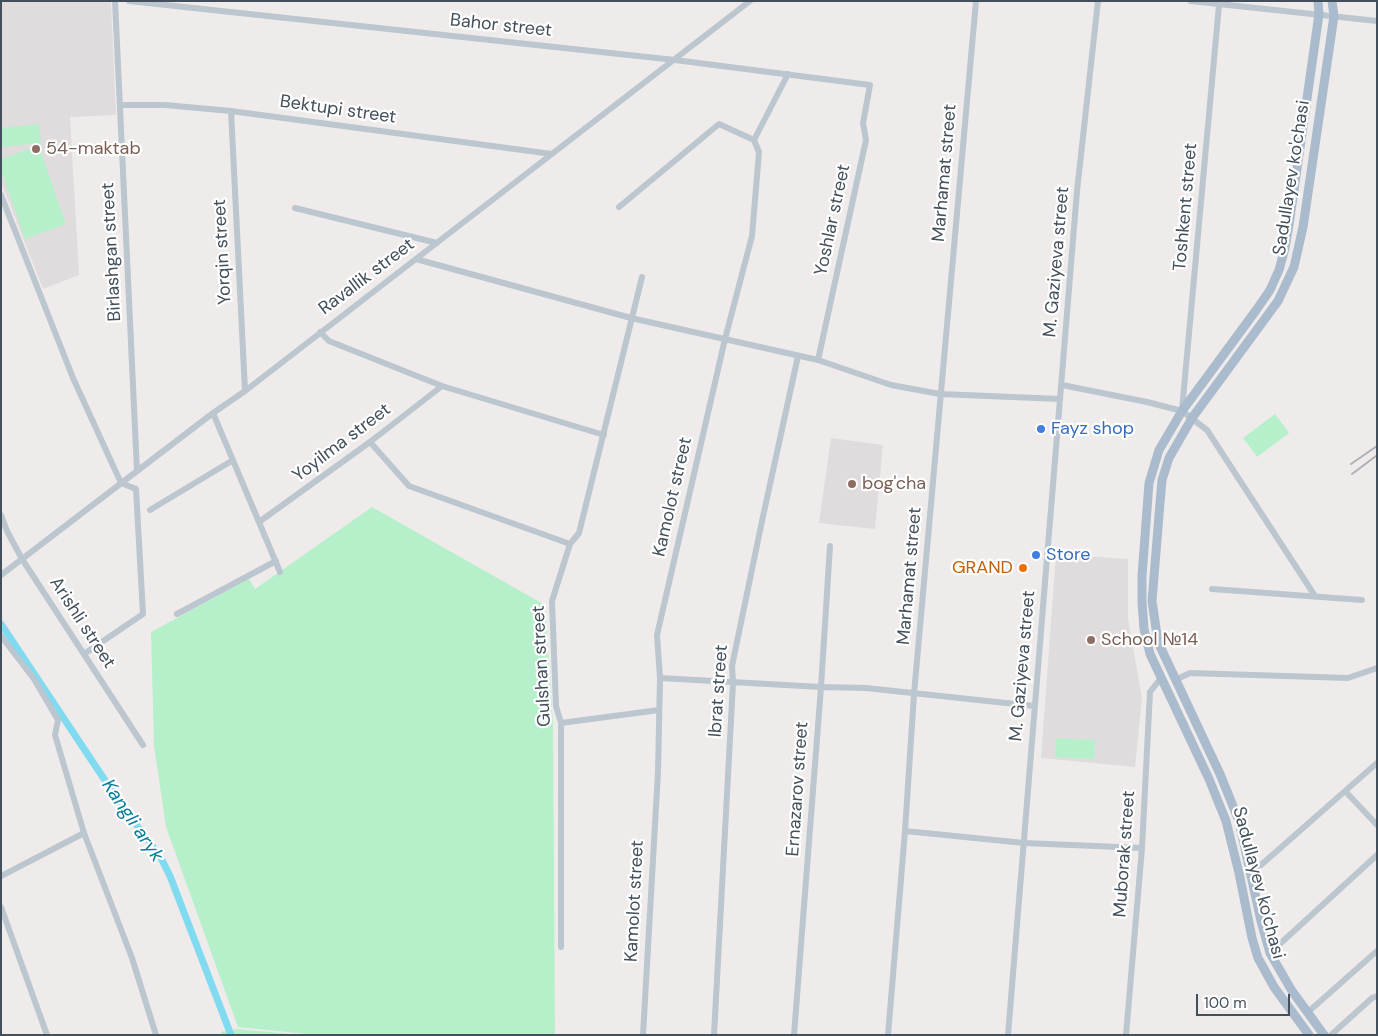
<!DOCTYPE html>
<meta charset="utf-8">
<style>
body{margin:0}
#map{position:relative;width:1378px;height:1036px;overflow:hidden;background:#efebeb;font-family:"DM Sans",sans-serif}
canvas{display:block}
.frame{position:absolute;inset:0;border:2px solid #434f5a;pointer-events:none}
.scale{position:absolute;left:1196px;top:994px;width:94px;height:22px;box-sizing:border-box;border:2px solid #434f5a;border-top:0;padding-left:6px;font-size:15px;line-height:18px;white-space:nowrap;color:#434f5a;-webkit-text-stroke:4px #fff;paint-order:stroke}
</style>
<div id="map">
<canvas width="1378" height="1036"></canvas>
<div class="frame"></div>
<div class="scale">100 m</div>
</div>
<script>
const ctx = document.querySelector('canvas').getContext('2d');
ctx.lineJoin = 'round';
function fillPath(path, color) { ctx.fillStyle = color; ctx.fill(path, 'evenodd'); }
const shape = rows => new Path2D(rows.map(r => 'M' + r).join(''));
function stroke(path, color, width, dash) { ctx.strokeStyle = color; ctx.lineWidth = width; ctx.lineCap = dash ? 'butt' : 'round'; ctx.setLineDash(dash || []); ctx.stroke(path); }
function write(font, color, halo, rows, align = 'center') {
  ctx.font = font + ' "DM Sans",sans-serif'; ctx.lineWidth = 4.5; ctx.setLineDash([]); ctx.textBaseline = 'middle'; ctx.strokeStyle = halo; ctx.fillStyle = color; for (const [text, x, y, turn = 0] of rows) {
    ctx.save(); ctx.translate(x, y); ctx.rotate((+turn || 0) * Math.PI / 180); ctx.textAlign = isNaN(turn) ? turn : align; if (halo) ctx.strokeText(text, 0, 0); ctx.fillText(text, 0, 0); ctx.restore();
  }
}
const education = shape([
 [1,1,111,1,116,115,70,117,79,275,43,289,1,182],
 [831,438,883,445,875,529,819,523],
 [1056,554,1128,559,1128,619,1142,698,1135,767,1041,758]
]);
const green = shape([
 [39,124,41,143,1,147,1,128],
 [39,146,66,224,25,239,1,170,1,159],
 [1275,414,1289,433,1257,457,1243,438],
 [372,507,545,605,553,724,555,1035,317,1035,238,1027,166,827,154,746,151,632,249,579,255,589],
 [1056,738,1095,740,1094,759,1055,757],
 [237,1029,301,1035,222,1035,221,1032]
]);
const canal = shape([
 [1,624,122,806,160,856,170,876,231,1035]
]);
const minor = shape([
 [115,1,137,471],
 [129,1,675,60,870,85,863,123,866,140,818,360],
 [1191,1,1377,21],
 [120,105,165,105,231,111,552,154],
 [231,111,245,391],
 [754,140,788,74],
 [1,195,73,378,121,483,136,489,143,614,84,654],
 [619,207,719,124,754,140,759,152,752,236,725,339,657,635,660,678,658,772,643,1035],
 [295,208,437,243],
 [416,259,631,318,818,360,891,385,940,394,1060,399],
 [320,332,329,341,442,386,604,435],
 [1062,385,1147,402,1182,411,1207,430,1315,596],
 [1182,410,1219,5],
 [213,413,280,572],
 [370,442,409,486,570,544],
 [150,510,233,460],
 [1,515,7,531,22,559,143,745],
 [259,522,370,442,442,386],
 [1,575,213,413,245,391,750,1],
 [1212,589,1362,600],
 [177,614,276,561],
 [1,636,34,679,58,720,55,735,84,833],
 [660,678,821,687,866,688,1034,706],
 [1175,680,1190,673,1348,678,1377,668],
 [561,723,659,710],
 [1346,792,1377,825],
 [905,831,1024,843,1142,848],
 [1250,868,1261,865,1377,763],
 [1,876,84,833,132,958,156,1035],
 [1,907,47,1035],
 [561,947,561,723,556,706,552,601,570,544,579,533,642,277],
 [1270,953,1377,855],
 [1307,1013,1377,951],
 [714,1035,733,683,732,666,762,521,798,356],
 [794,1035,821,687,830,546],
 [888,1035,905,831,914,694,976,1],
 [1008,1035,1077,191,1098,1],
 [1126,1035,1142,848,1150,692,1161,678],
 [1331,1035,1372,998,1377,996]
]);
const major = shape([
 [1309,1035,1274,987,1258,958,1252,938,1239,873,1226,821,1209,779,1150,654,1144,629,1142,602,1142,576,1149,483,1159,450,1182,411,1257,309,1270,290,1279,270,1285,248,1289,225,1319,14,1318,1],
 [1324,1035,1292,991,1270,953,1261,921,1239,821,1220,774,1158,642,1152,601,1160,503,1162,480,1169,458,1192,418,1278,301,1294,267,1303,227,1334,16,1332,1]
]);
const rail = shape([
 [1351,464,1377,446],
 [1352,474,1376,456]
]);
const markers = [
 [36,149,5,"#8d6e63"],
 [1041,429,5,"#3f7fe0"],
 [852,484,5,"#8d6e63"],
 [1036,555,5,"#3f7fe0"],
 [1023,568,5,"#e8710a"],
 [1091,640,5,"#8d6e63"]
];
const streetNames = [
 ["Bahor street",501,26,6],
 ["Bektupi street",338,110,8],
 ["Marhamat street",945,173,-85],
 ["Sadullayev ko'chasi",1292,178,-81],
 ["Toshkent street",1186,207,-85],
 ["Yoshlar street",833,220,-78],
 ["Birlashgan street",112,252,-93],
 ["Yorqin street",223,252,-93],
 ["M. Gaziyeva street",1057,262,-85],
 ["Ravallik street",367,277,-37],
 ["Yoyilma street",342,443,-37],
 ["Kamolot street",673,497,-77],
 ["Marhamat street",910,576,-85],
 ["Arishli street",82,623,57],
 ["Gulshan street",542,666,-93],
 ["M. Gaziyeva street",1023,666,-85],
 ["Ibrat street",719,691,-86],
 ["Ernazarov street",798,789,-86],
 ["Muborak street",1125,854,-86],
 ["Sadullayev ko'chasi",1258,883,75],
 ["Kamolot street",635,901,-87]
];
const educationNames = [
 ["54-maktab",46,149],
 ["bog'cha",862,484],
 ["School №14",1101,640]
];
const shopNames = [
 ["Fayz shop",1051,429],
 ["Store",1046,555]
];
const foodNames = [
 ["GRAND",1013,568]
];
const waterNames = [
 ["Kangli aryk",132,821,56]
];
fillPath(education, '#e0dcdd');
fillPath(green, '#b5f0cb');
stroke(canal, '#80daf0', 7);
stroke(minor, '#bbc6cf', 6);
stroke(major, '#a9bbcd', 9);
stroke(rail, '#adb1b6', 2);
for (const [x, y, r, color] of markers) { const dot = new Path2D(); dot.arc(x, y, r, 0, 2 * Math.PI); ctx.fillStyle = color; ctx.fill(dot); stroke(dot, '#fff', 2); }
write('18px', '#434f5a', '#fff', streetNames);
write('18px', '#785e54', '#fff', educationNames, 'left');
write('18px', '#366cbe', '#fff', shopNames, 'left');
write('18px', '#c56008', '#fff', foodNames, 'right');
write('italic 19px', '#067e9c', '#fff', waterNames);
</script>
